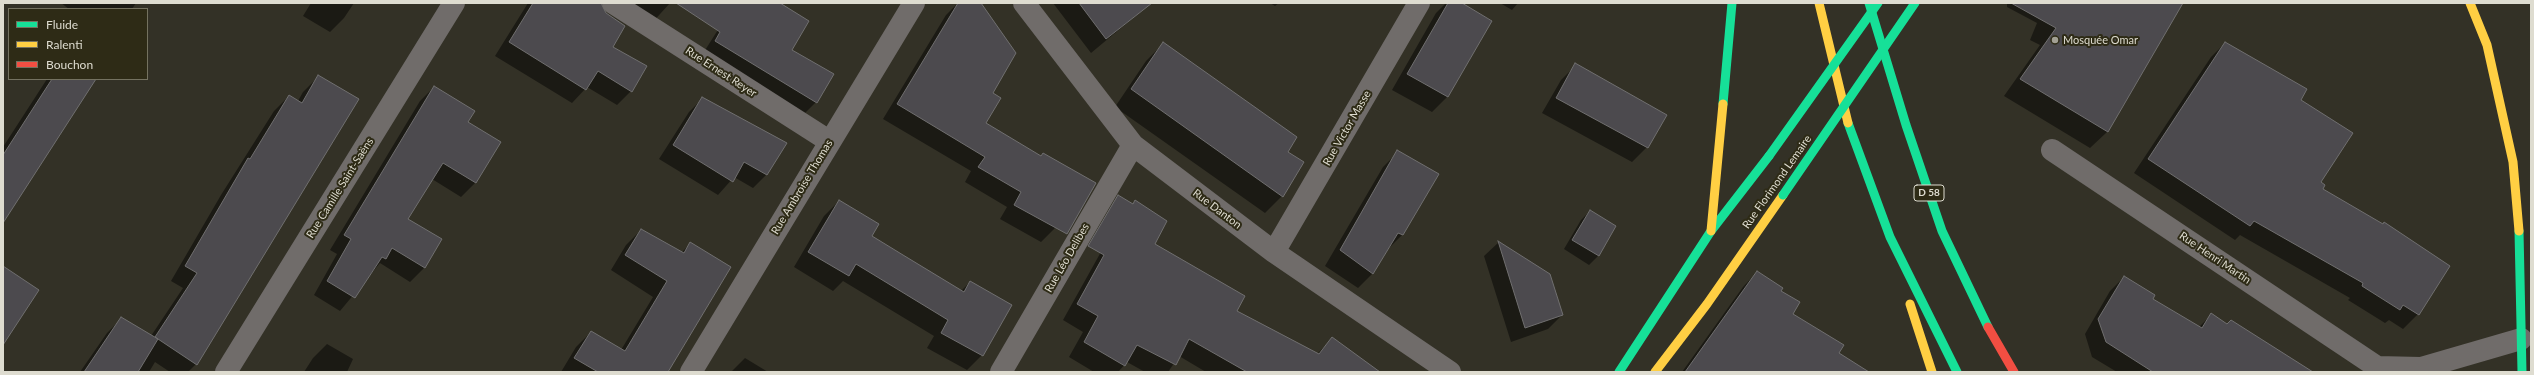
<!DOCTYPE html>
<meta charset="utf-8">
<style>
body{margin:0}
#map{position:relative;width:2534px;height:375px;overflow:hidden;background:#333126;font-family:Lato,sans-serif}
canvas{display:block}
.frame{position:absolute;inset:0;border:4px solid #dedcd0;pointer-events:none}
.legend{position:absolute;left:8px;top:8px;width:140px;height:72px;box-sizing:border-box;background:#2e2b16;border:1px solid #747260;margin:0;padding:5px 7px;list-style:none;font-size:12px;color:#dedcd0}
.legend li{display:flex;align-items:center;gap:8px;height:20px}
.legend b{width:20px;border:1px solid #747260}
</style>
<div id="map">
<canvas width="2534" height="375"></canvas>
<div class="frame"></div>
<ul class="legend">
<li><b style="height:5px;background:#16e098"></b>Fluide</li>
<li><b style="height:5px;background:#ffcf43"></b>Ralenti</li>
<li><b style="height:5px;background:#f24e42"></b>Bouchon</li>
</ul>
</div>
<script>
const ctx = document.querySelector('canvas').getContext('2d');
ctx.lineJoin = 'round';
function fillPath(path, color) { ctx.fillStyle = color; ctx.fill(path, 'evenodd'); }
const shape = rows => new Path2D(rows.map(r => 'M' + r).join(''));
function stroke(path, color, width, dash) { ctx.strokeStyle = color; ctx.lineWidth = width; ctx.lineCap = dash ? 'butt' : 'round'; ctx.setLineDash(dash || []); ctx.stroke(path); }
function write(font, color, halo, rows, align = 'center') {
  ctx.font = font + ' Lato,sans-serif'; ctx.lineWidth = 4; ctx.setLineDash([]); ctx.textBaseline = 'middle'; ctx.strokeStyle = halo; ctx.fillStyle = color; for (const [text, x, y, turn = 0] of rows) {
    ctx.save(); ctx.translate(x, y); ctx.rotate((+turn || 0) * Math.PI / 180); ctx.textAlign = isNaN(turn) ? turn : align; if (halo) ctx.strokeText(text, 0, 0); ctx.fillText(text, 0, 0); ctx.restore();
  }
}
const shadow = shape([
 [61,3,136,3,132,9,69,9],
 [311,3,354,3,344,18,330,32,303,16],
 [528,3,670,3,651,24,623,18,600,5,611,47,645,66,631,91,617,105,587,87,572,103,495,56],
 [735,3,779,3,791,50,833,74,816,102,802,116,702,55],
 [958,3,980,3,992,94,985,124,1040,156,1043,154,1084,177,1055,228,1041,242,1000,219,1007,207,965,182,971,171,883,119,946,15],
 [1053,3,1151,3,1091,53],
 [1270,3,1279,3,1275,6],
 [1446,3,1460,3,1491,20,1447,97,1432,112,1392,90,1436,13],
 [1500,3,1518,3,1512,10],
 [2007,3,2182,3,2107,132,2090,148,2004,96,2040,45,2030,40,2037,23,2007,7],
 [2225,43,2299,100,2322,189,2448,266,2418,314,2403,329,2389,320,2385,323,2348,300,2350,298,2240,235,2235,240,2134,173,2211,57],
 [1163,44,1287,152,1282,196,1265,213,1115,107,1146,61],
 [1576,65,1647,147,1632,162,1542,113,1561,80],
 [318,77,196,364,188,372,170,372,155,362,149,372,80,372,107,333,122,318,151,336,183,288,171,281,221,195,274,111,289,96,298,101,303,92],
 [47,79,95,79,3,217,3,147],
 [434,87,467,123,499,142,475,183,461,197,432,179,407,219,424,268,410,282,380,263,340,311,314,295,337,254,330,250,420,101],
 [703,98,767,174,753,188,734,177,718,195,659,159,689,112],
 [1398,152,1437,175,1402,235,1387,250,1373,273,1358,288,1325,266,1383,167],
 [839,201,871,237,961,291,970,282,982,355,967,370,927,348,934,336,843,281,833,291,794,267,824,216],
 [1590,211,1615,226,1598,256,1589,265,1564,249,1581,220],
 [1121,216,1236,311,1317,354,1332,339,1379,372,1206,372,1179,356,1168,372,1145,372,1127,362,1118,372,1094,372,1069,357,1083,332,1063,320],
 [641,230,681,253,691,243,667,372,561,372,576,347,591,332,621,350,653,297,611,270,626,245],
 [1499,242,1562,315,1548,329,1511,342,1484,256],
 [1757,272,1780,292,1816,372,1682,372,1743,287],
 [2124,277,2152,299,2199,327,2211,315,2291,372,2117,372,2092,357,2085,334,2110,291],
 [327,344,353,359,347,372,304,372,313,358],
 [745,358,768,372,731,372]
]);
const building = shape([
 [533,3,601,3,606,13,625,26,613,47,647,66,632,92,598,71,586,90,509,42,533,3],
 [676,3,780,3,809,21,792,50,834,74,817,103,715,41,720,32,676,3],
 [958,3,981,3,1016,53,993,93,1001,98,986,123,1041,156,1043,153,1096,183,1067,234,1014,205,1021,192,978,167,985,157,897,104,958,3],
 [1079,3,1152,3,1106,39,1079,3],
 [1448,3,1462,3,1492,21,1448,97,1407,74,1448,3],
 [2011,3,2183,3,2108,132,2020,79,2056,28,2011,3],
 [1163,42,1297,137,1288,152,1304,162,1283,197,1131,89,1163,42],
 [2225,42,2307,89,2301,100,2353,133,2321,182,2325,185,2323,189,2383,224,2384,222,2450,266,2419,315,2403,305,2400,310,2362,286,2363,283,2254,221,2250,226,2148,159,2225,42],
 [1575,63,1667,115,1648,148,1556,98,1575,63],
 [318,75,359,99,197,365,155,337,197,273,185,266,248,158,250,159,289,95,302,103,318,75],
 [52,79,96,79,3,223,3,155,52,79],
 [434,86,475,111,468,122,501,142,476,183,443,163,408,219,442,239,425,268,392,248,386,259,382,257,355,298,327,281,351,239,344,235,434,86],
 [702,97,787,143,767,175,744,162,733,182,673,145,702,97],
 [1397,150,1439,174,1403,235,1398,233,1373,274,1340,250,1397,150],
 [1118,195,1133,204,1135,200,1167,221,1155,244,1245,296,1237,311,1319,354,1332,337,1380,372,1247,372,1189,339,1176,365,1137,345,1125,366,1084,342,1098,316,1077,304,1104,255,1088,246,1118,195],
 [839,200,879,224,872,236,903,255,964,292,970,281,1012,305,983,356,941,333,948,320,856,264,849,276,808,252,839,200],
 [1590,210,1616,226,1599,256,1572,240,1590,210],
 [641,229,684,253,690,242,731,267,668,372,598,372,574,358,591,331,625,351,667,281,625,255,641,229],
 [1498,241,1550,274,1563,315,1525,328,1498,241],
 [3,266,39,290,3,345,3,266],
 [1757,271,1783,288,1781,291,1800,302,1793,314,1844,345,1839,353,1869,372,1685,372,1757,271],
 [2124,276,2155,295,2153,299,2202,328,2211,313,2227,324,2231,320,2313,372,2153,372,2106,342,2098,319,2124,276],
 [121,317,158,339,138,372,84,372,121,317]
]);
const street = shape([
 [613,3,829,141],
 [1024,3,1133,145,1274,252,1450,372],
 [2052,150,2377,367,2381,372],
 [1274,252,1419,3],
 [2377,367,2421,368,2521,339],
 [226,372,454,3],
 [691,372,914,3],
 [1001,372,1133,145]
]);
const fast = shape([
 [1869,3,1906,125,1942,231,1988,327],
 [1723,104,1732,3],
 [1848,123,1890,237,1957,372],
 [2519,231,2522,372],
 [1619,372,1711,231,1769,156]
]);
const slow = shape([
 [1819,3,1848,123],
 [2470,3,2487,45,2513,162,2519,231],
 [1711,231,1723,104],
 [1910,304,1932,372],
 [1655,372,1707,304,1783,195]
]);
const jam = shape([
 [1988,327,2014,372]
]);
const fastBridge = shape([
 [1769,156,1878,3],
 [1783,195,1915,3]
]);
const markers = [
 [2055,40,4,"#a2a094"]
];
const shields = [
 [1929,193,30]
];
const shieldNames = [
 ["D 58",1929,193]
];
const poiNames = [
 ["Mosquée Omar",2063,40]
];
const streetNames = [
 ["Rue Ernest Reyer",721,72,33],
 ["Rue Victor Masse",1347,128,-60],
 ["Rue Florimond Lemaire",1777,182,-55],
 ["Rue Ambroise Thomas",802,187,-59],
 ["Rue Camille Saint-Saëns",340,188,-58],
 ["Rue Danton",1217,209,37],
 ["Rue Léo Delibes",1067,258,-60],
 ["Rue Henri Martin",2215,258,34]
];
fillPath(shadow, '#0007');
fillPath(building, '#4c4a4e');
stroke(building, '#706f6f', 1);
stroke(street, '#706c6a', 22);
stroke(fast, '#16e098', 9);
stroke(slow, '#ffcf43', 9);
stroke(jam, '#f24e42', 9);
stroke(fastBridge, '#16e098', 9);
for (const [x, y, r, color] of markers) { const dot = new Path2D(); dot.arc(x, y, r, 0, 2 * Math.PI); ctx.fillStyle = color; ctx.fill(dot); stroke(dot, '#2e2b16', 1.5); }
for (const [x, y, w] of shields) { const box = new Path2D(); box.roundRect(x - w / 2, y - 8, w, 16, 3); ctx.fillStyle = '#2e2b16'; ctx.fill(box); stroke(box, '#dedcd0', 1); }
write('bold 10px', '#dedcd0', null, shieldNames);
write('11px', '#dedcd0', '#2e2b16', poiNames, 'left');
write('11px', '#dedcd0', '#2e2b16', streetNames);
</script>
